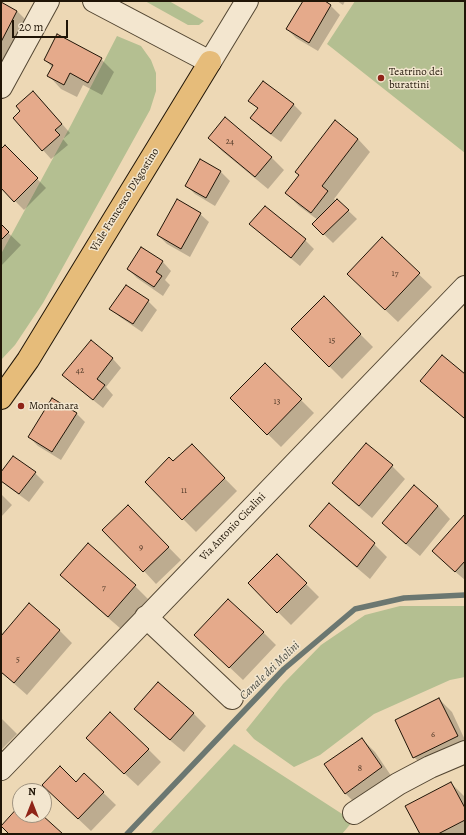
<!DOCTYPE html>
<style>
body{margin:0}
#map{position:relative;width:466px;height:835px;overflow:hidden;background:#edd8b5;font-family:Alegreya,serif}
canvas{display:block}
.frame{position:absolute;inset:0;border:2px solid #201507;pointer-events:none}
.north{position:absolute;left:12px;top:783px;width:40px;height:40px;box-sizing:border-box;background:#f3e6cf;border:1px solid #9f927f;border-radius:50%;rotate:0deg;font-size:11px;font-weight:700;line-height:16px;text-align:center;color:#201507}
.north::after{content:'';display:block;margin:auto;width:14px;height:18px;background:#8f2418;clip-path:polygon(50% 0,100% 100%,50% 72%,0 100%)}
.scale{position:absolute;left:12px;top:20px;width:56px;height:18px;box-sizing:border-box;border:2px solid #201507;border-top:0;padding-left:5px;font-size:12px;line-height:14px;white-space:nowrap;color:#201507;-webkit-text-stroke:3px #f3e6cf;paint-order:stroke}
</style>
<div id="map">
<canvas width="466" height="835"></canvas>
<div class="frame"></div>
<div class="north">N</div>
<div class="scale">20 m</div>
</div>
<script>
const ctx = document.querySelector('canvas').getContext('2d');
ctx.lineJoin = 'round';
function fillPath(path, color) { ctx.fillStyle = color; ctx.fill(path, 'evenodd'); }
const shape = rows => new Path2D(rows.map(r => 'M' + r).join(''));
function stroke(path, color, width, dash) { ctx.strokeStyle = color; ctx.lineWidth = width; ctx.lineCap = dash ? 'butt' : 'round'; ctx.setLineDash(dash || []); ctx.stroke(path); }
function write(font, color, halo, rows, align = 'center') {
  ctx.font = font + ' Alegreya,serif'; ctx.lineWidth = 3; ctx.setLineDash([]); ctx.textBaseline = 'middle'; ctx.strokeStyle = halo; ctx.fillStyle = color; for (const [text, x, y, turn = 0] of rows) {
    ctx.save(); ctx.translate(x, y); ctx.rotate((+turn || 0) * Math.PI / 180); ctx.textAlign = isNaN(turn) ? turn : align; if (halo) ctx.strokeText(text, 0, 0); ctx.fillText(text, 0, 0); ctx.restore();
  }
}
const green = shape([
 [145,1,169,1,204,21,199,25,188,25],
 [355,1,465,1,465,153,327,44],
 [117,36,141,46,151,60,156,73,156,91,150,110,43,303,15,345,1,360,1,254,71,125],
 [400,606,465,606,465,677,450,680,374,714,320,755,294,767,254,739,246,730,283,684,321,645,365,615],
 [234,744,353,821,342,834,150,834]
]);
const shadow = shape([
 [304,1,323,1,331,6,340,15,318,51,296,38,287,29],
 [337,1,345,1,343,5],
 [1,3,17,11,30,24,1,66],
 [101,59,114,72,102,95,83,85,77,97,61,89,49,76,53,68,45,60],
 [250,100,293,104,302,113,281,142,260,127,252,118,258,109],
 [42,101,70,133,63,139,68,145,51,159,14,118],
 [209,138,271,157,284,170,268,189,222,151],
 [358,139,370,152,334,199,336,201,337,200,357,219,333,243,313,224,318,220,299,206,286,193],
 [5,146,46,188,24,210,1,187,1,150],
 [201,161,221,172,230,181,215,206,195,194,186,185],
 [265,207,305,240,314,249,300,266,260,233,251,224],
 [200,214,209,222,190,257,167,244,158,235],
 [1,226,21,245,1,266],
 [382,239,432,287,398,322,361,287],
 [141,248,163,262,171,271,165,280,170,285,163,296,137,278,128,269],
 [324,298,373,347,342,379,292,329],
 [148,301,157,310,142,332,120,317,111,309],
 [91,342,113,359,121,368,106,387,113,395,103,408,73,384,64,375],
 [265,364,314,413,281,447,231,398],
 [465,375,465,419,435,394,422,381],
 [76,413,85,422,61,460,38,446,29,437],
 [366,444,392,466,405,479,372,518,346,496,333,483],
 [192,445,237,491,196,532,146,482,173,463],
 [1,473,35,473,44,482,29,502,7,486,1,480],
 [414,486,438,506,450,519,420,556,396,536,383,523],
 [1,494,12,505,1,517],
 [465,515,465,580,446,564],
 [141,519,181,560,156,584,144,571],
 [310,526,374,544,387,557,370,579,323,539],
 [277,555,319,597,291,625,249,583],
 [61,575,135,586,148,599,121,629,74,588],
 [59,630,72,643,27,695,1,672,1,637],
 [263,632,276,645,243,680,208,647],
 [158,683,194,714,206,726,184,752,148,722,136,709],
 [439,699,452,712,465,740,465,751,427,770,414,757],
 [1,718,17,734,1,750],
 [362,739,375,752,394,780,358,806,345,793],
 [148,749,161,762,138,786,100,751],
 [84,774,116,805,91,831,56,798,76,783],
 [451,783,464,796,465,799,465,834,421,834]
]);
const stream = shape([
 [127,834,284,669,355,609,404,598,465,595]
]);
const building = shape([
 [303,1,325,1,331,5,309,43,286,29,303,1],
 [1,2,17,11,1,42,1,2],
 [57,34,102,58,88,83,70,73,64,85,47,76,53,65,44,60,57,34],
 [263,81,294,104,271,134,250,118,258,108,248,101,263,81],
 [33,91,62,124,55,130,60,135,42,151,13,118,20,111,16,106,33,91],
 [225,117,272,157,255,177,208,138,225,117],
 [335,120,358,139,322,186,328,191,311,213,285,193,299,175,295,172,335,120],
 [5,145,38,178,14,202,1,188,1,149,5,145],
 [200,159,221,171,206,198,185,186,200,159],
 [177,199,201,213,181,249,157,235,177,199],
 [337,199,349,210,323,235,312,224,337,199],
 [265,206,306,239,291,258,249,224,265,206],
 [1,224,9,232,1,240,1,224],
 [382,237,420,273,385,310,347,274,382,237],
 [141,247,163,261,156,272,162,276,154,287,127,269,141,247],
 [126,285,149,300,133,324,109,309,126,285],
 [324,296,361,334,329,367,291,329,324,296],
 [91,340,113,358,97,379,105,385,93,400,62,375,91,340],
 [442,355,465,374,465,417,464,418,420,381,442,355],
 [265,363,302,399,267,435,230,398,265,363],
 [52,398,77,413,52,452,28,437,52,398],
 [366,443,393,465,359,506,332,483,366,443],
 [192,444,225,478,182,520,145,482,169,457,173,461,192,444],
 [13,456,36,472,19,494,1,481,1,472,13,456],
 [414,485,438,506,406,544,382,523,414,485],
 [329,503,375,543,357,567,309,526,329,503],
 [128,505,169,547,143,572,102,530,128,505],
 [465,514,465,561,455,572,432,551,465,514],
 [88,543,136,585,108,617,60,575,88,543],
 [277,554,307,583,277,613,248,583,277,554],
 [228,599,264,632,229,668,194,635,228,599],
 [29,603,60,630,14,683,1,672,1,636,29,603],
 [158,682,194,713,170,740,134,709,158,682],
 [439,698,458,736,413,758,395,720,439,698],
 [110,712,149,749,124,774,86,738,110,712],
 [362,738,382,767,345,794,324,764,362,738],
 [60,766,76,782,84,773,104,792,78,819,42,785,60,766],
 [451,782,465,808,465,820,438,834,420,834,405,806,451,782],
 [20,805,20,815,42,815,63,834,9,834,1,826,20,805]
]);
const minor = shape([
 [94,1,210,62,247,1],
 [1,87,48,1],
 [146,617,232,698],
 [1,769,465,287],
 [354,813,398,784,430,767,465,752]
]);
const major = shape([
 [1,398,28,360,210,62]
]);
const markers = [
 [381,78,4,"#8f2418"],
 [21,406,4,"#8f2418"]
];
const numberNames = [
 ["24",230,142],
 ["17",395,274],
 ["15",332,341],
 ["42",80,371],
 ["13",277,402],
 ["11",184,491],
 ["9",141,548],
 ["7",104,588],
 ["5",18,660],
 ["6",433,735],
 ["8",360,769]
];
const poiNames = [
 ["Teatrino dei",389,72],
 ["burattini",389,85],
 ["Montanara",29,406]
];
const streetNames = [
 ["Viale Francesco D'Agostino",125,200,-58],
 ["Via Antonio Cicalini",233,527,-46]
];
const waterNames = [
 ["Canale dei Molini",270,671,-44]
];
fillPath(green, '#b4bf91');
fillPath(shadow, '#0003');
stroke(stream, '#6b7771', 5.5);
fillPath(building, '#e5aa8b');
stroke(building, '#201507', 1);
stroke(minor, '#534632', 24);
stroke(major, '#201507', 24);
stroke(minor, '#f3e6cf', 22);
stroke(major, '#e6bc7a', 22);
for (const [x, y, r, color] of markers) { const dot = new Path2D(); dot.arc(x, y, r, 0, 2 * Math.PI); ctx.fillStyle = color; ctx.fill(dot); stroke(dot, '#f3e6cf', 1.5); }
write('9px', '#513a28', null, numberNames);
write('11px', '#201507', '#f3e6cf', poiNames, 'left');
write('11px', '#201507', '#f3e6cf', streetNames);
write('italic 12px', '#4c4e45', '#f3e6cf', waterNames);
</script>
